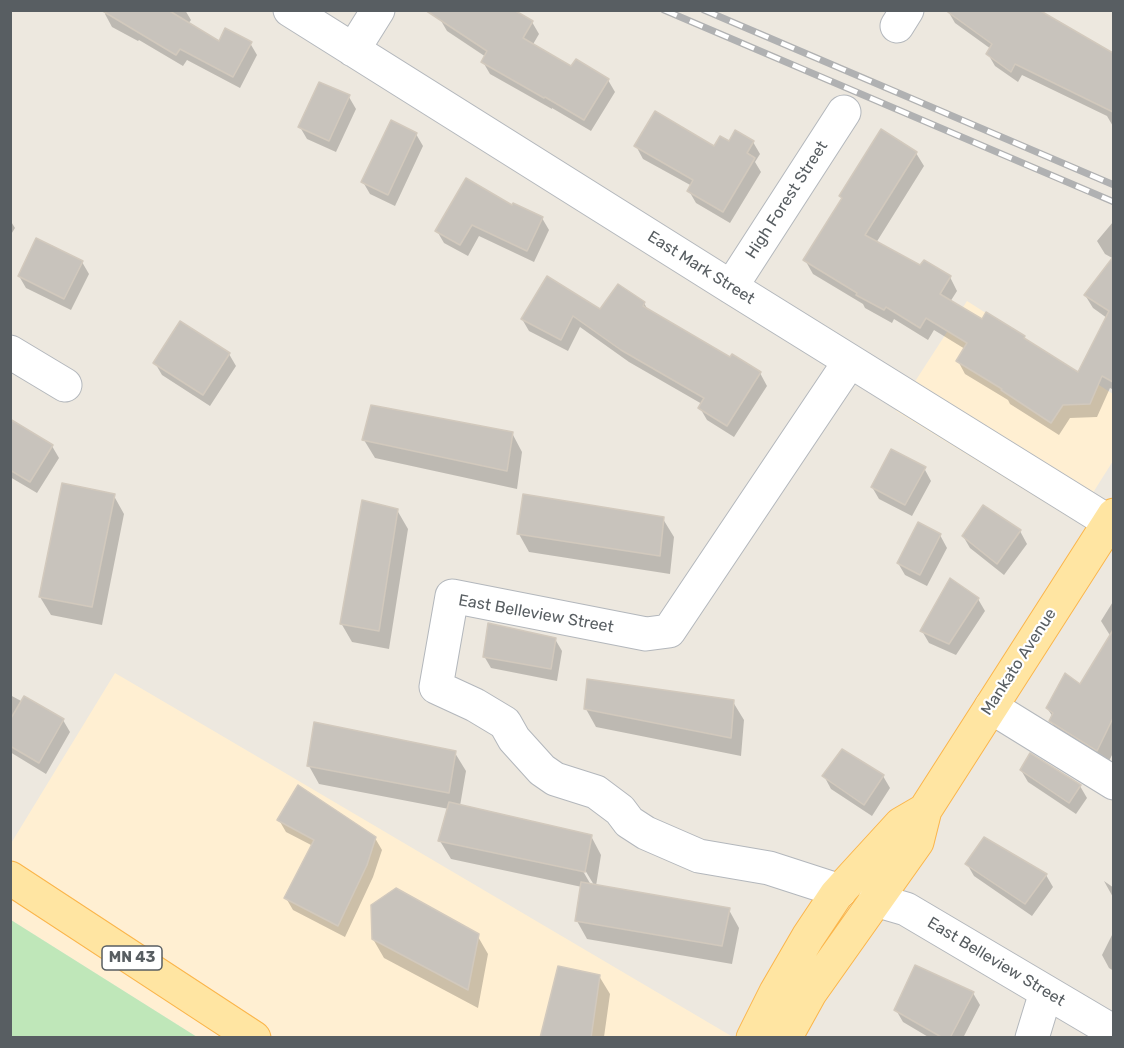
<!DOCTYPE html>
<style>
body{margin:0}
#map{position:relative;width:1124px;height:1048px;overflow:hidden;background:#ede8df;font-family:Rubik,sans-serif}
canvas{display:block}
.frame{position:absolute;inset:0;border:12px solid #585e62;pointer-events:none}
</style>
<div id="map">
<canvas width="1124" height="1048"></canvas>
<div class="frame"></div>
</div>
<script>
const ctx = document.querySelector('canvas').getContext('2d');
ctx.lineJoin = 'round';
function fillPath(path, color) { ctx.fillStyle = color; ctx.fill(path, 'evenodd'); }
const shape = rows => new Path2D(rows.map(r => 'M' + r).join(''));
function stroke(path, color, width, dash) { ctx.strokeStyle = color; ctx.lineWidth = width; ctx.lineCap = dash ? 'butt' : 'round'; ctx.setLineDash(dash || []); ctx.stroke(path); }
function write(font, color, halo, rows, align = 'center') {
  ctx.font = font + ' Rubik,sans-serif'; ctx.lineWidth = 4.5; ctx.setLineDash([]); ctx.textBaseline = 'middle'; ctx.strokeStyle = halo; ctx.fillStyle = color; for (const [text, x, y, turn = 0] of rows) {
    ctx.save(); ctx.translate(x, y); ctx.rotate((+turn || 0) * Math.PI / 180); ctx.textAlign = isNaN(turn) ? turn : align; if (halo) ctx.strokeText(text, 0, 0); ctx.fillText(text, 0, 0); ctx.restore();
  }
}
const commercial = shape([
 [967,301,1113,394,1113,461,1075,521,896,411],
 [115,673,258,757,733,1037,197,1037,11,920,10,845]
]);
const green = shape([
 [11,920,197,1037,11,1037]
]);
const shadow = shape([
 [107,10,185,10,191,20,188,24,219,43,250,43,257,55,240,88,187,60,183,66,139,40,138,41,112,27,105,14],
 [1041,10,1044,15,1114,56,1114,128,1107,116,1022,75,1018,82,995,66,988,54,991,49,955,23,948,11],
 [440,19,532,22,539,34,532,46,572,69,608,80,615,92,591,131,552,108,552,109,490,74,483,62,486,57,447,31],
 [349,97,356,109,336,152,307,139,300,127],
 [416,134,423,146,395,206,370,194,363,182],
 [753,142,760,154,755,162,761,172,730,223,696,203,689,191,692,186,643,159,636,146,715,148,729,143],
 [916,153,924,166,876,243,921,267,950,277,957,291,950,302,982,322,1024,337,1027,342,1079,375,1107,318,1093,308,1085,295,1114,259,1114,390,1110,388,1097,417,1070,418,1059,435,1010,404,1008,400,965,374,958,361,965,349,934,330,928,340,894,319,892,323,865,308,863,304,813,274,805,260],
 [512,207,542,218,549,230,534,262,479,236,468,256,444,243,437,231],
 [10,220,15,228,10,236],
 [1113,222,1114,259,1105,254,1097,241],
 [82,262,89,274,71,310,26,288,19,276],
 [644,303,648,310,730,359,760,373,767,386,734,437,707,420,700,408,702,404,629,362,580,327,568,351,529,331,522,319,601,311],
 [229,354,236,366,210,406,162,375,155,363],
 [10,420,52,446,59,458,37,493,10,477],
 [512,433,522,452,517,489,375,458,364,440],
 [924,468,931,481,912,516,879,499,872,487],
 [114,496,124,514,102,625,51,615,40,597],
 [397,510,408,529,389,649,352,642,341,623],
 [663,519,674,537,670,574,529,552,519,534],
 [919,524,940,535,947,548,927,586,905,575,898,563],
 [1020,531,1027,544,1004,575,970,548,963,536],
 [978,599,985,611,956,655,929,643,922,631],
 [1114,600,1114,751,1107,765,1060,736,1051,721,1053,717,1047,708,1080,686,1111,637,1101,621],
 [555,639,562,651,557,681,491,668,484,656],
 [10,695,23,702,63,720,70,732,46,774,10,752],
 [733,702,744,720,741,756,596,727,586,709],
 [455,753,466,771,460,806,591,836,601,855,596,886,729,910,739,928,732,964,587,939,577,921,582,887,451,859,440,841,449,809,319,784,309,766],
 [582,865,594,885,591,885,580,866],
 [1021,770,1080,786,1087,798,1076,814,1028,782],
 [824,776,883,776,890,788,872,816,831,789],
 [279,820,375,838,382,850,373,877,345,937,293,910,286,898,313,846,286,832],
 [967,864,1046,875,1053,887,1032,916,974,876],
 [1104,881,1114,888,1114,899],
 [1114,931,1114,971,1109,968,1102,955],
 [477,935,488,954,478,1008,384,958,373,939],
 [599,976,610,994,604,1037,607,1038,542,1038],
 [973,993,980,1005,963,1038,930,1038,903,1022,896,1010]
]);
const building = shape([
 [101,10,168,10,219,41,225,28,252,42,233,77,180,49,176,55,101,10],
 [425,10,514,10,533,21,523,38,571,66,576,59,609,79,584,120,545,97,544,98,481,62,487,51,425,10],
 [945,10,1039,10,1113,53,1113,112,1015,64,1011,72,986,54,992,44,945,10],
 [319,82,350,95,329,141,298,127,319,82],
 [655,111,714,146,720,136,729,141,735,130,754,141,747,153,755,158,723,212,687,191,693,180,634,146,655,111],
 [391,120,417,133,388,195,361,182,391,120],
 [881,129,917,152,865,235,920,265,924,260,951,276,940,294,982,319,986,312,1025,336,1024,338,1078,372,1109,311,1084,295,1113,257,1113,382,1102,376,1090,404,1063,405,1051,423,1001,390,1002,389,956,361,967,343,926,318,920,328,886,307,884,310,856,295,857,293,803,260,842,198,839,196,881,129],
 [466,178,512,205,513,203,543,217,527,251,472,225,460,245,435,231,466,178],
 [36,238,83,261,64,299,18,276,36,238],
 [547,276,600,309,618,284,645,302,643,306,730,357,732,354,761,372,727,426,698,408,704,398,621,350,573,316,561,340,521,319,547,276],
 [180,321,230,353,203,395,153,363,180,321],
 [371,405,513,432,507,471,362,440,371,405],
 [10,419,53,445,30,482,10,470,10,419],
 [891,449,926,467,905,505,871,487,891,449],
 [62,483,115,494,92,607,39,597,62,483],
 [523,494,664,517,660,556,517,534,523,494],
 [362,500,398,509,379,631,340,624,362,500],
 [983,505,1021,530,997,564,962,536,983,505],
 [918,522,941,534,920,575,897,563,918,522],
 [950,578,979,598,949,644,920,631,950,578],
 [488,623,556,638,551,669,483,657,488,623],
 [1113,630,1113,718,1097,751,1049,721,1053,713,1046,708,1065,673,1080,684,1113,630],
 [587,679,734,700,731,738,584,709,587,679],
 [24,696,64,719,39,763,10,746,10,720,24,696],
 [314,722,456,751,449,793,307,766,314,722],
 [842,749,884,775,864,805,822,776,842,749],
 [1030,753,1081,785,1069,803,1020,770,1030,753],
 [298,785,376,837,367,865,338,926,284,898,314,840,277,820,298,785],
 [449,802,592,835,585,872,438,841,449,802],
 [984,837,1047,874,1025,904,965,864,984,837],
 [581,882,730,908,722,946,575,921,581,882],
 [396,888,479,934,468,990,372,939,371,905,396,888],
 [915,965,974,992,950,1038,943,1038,894,1010,915,965],
 [558,966,600,975,591,1038,540,1038,558,966]
]);
const minor = shape([
 [290,10,731,287,1114,525],
 [897,26,907,10],
 [353,50,378,10],
 [731,287,844,112],
 [10,352,65,385],
 [991,707,1114,783],
 [840,891,769,868,699,856,646,833,629,822,620,810,596,792,555,779,542,770,514,739,505,723,475,705,436,687,452,596,646,634,669,631,850,361],
 [875,900,906,909,1114,1032],
 [1032,1038,1046,992]
]);
const major = shape([
 [10,878,254,1038],
 [753,1038,776,992,808,937,836,895,901,824,925,810],
 [785,1038,810,993,917,842,925,810,1114,515]
]);
const rail = shape([
 [664,10,1114,202],
 [704,10,1114,185]
]);
const shields = [
 [132,958,60]
];
const shieldNames = [
 ["MN 43",132,958]
];
const streetNames = [
 ["High Forest Street",787,200,-57],
 ["East Mark Street",701,268,32],
 ["East Belleview Street",536,614,10],
 ["Mankato Avenue",1019,662,-57],
 ["East Belleview Street",996,962,31]
];
fillPath(commercial, '#ffefd2');
fillPath(green, '#bfe7b9');
fillPath(shadow, '#0003');
fillPath(building, '#c8c3bc');
stroke(building, '#d2c9bd', 1.5);
stroke(minor, '#b3b7bc', 35);
stroke(major, '#fbb54a', 35);
stroke(minor, '#fff', 33);
stroke(major, '#ffe5a2', 33);
stroke(rail, '#b0b1b2', 7);
stroke(rail, '#fff', 4.5, [14]);
for (const [x, y, w] of shields) { const box = new Path2D(); box.roundRect(x - w / 2, y - 12, w, 24, 4.5); ctx.fillStyle = '#fff'; ctx.fill(box); stroke(box, '#585e62', 1.5); }
write('bold 15px', '#585e62', null, shieldNames);
write('16px', '#585e62', '#fff', streetNames);
</script>
